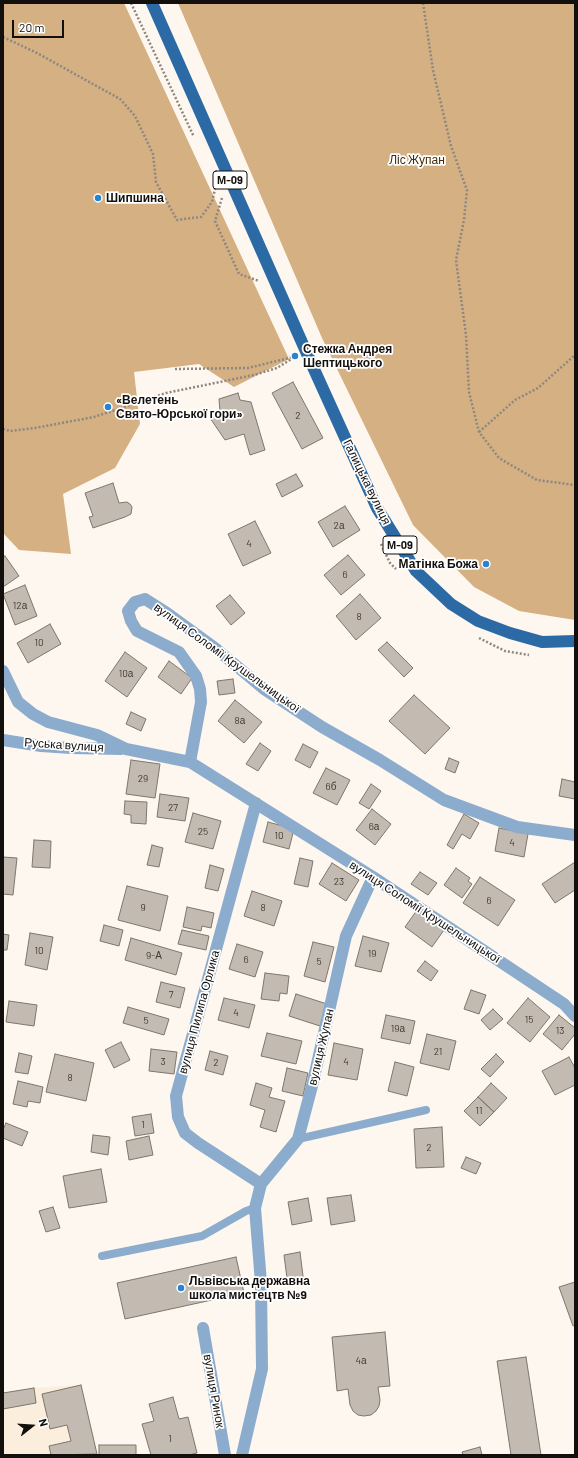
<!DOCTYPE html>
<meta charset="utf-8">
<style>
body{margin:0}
#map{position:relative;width:578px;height:1458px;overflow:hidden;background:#fef7ef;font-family:Barlow,sans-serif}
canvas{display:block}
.frame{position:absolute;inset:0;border:4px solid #120f0c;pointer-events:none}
.north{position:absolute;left:12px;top:1406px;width:40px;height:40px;-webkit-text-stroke:3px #fff;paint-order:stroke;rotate:73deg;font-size:11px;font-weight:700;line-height:16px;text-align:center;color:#120f0c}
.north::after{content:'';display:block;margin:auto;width:14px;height:18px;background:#120f0c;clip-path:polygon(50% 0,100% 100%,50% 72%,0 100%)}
.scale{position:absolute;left:12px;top:20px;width:52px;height:18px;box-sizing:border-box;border:2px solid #120f0c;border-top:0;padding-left:5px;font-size:12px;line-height:14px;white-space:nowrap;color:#120f0c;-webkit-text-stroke:3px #fff;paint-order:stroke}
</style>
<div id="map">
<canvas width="578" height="1458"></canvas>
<div class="frame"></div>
<div class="north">N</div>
<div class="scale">20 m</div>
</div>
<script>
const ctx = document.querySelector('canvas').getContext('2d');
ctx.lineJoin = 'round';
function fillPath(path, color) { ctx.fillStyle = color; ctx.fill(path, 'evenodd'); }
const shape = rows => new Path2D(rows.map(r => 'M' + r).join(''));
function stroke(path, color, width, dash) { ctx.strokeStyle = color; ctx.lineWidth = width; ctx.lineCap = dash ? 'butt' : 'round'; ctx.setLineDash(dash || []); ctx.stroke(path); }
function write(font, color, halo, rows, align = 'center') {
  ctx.font = font + ' Barlow,sans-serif'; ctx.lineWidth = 3.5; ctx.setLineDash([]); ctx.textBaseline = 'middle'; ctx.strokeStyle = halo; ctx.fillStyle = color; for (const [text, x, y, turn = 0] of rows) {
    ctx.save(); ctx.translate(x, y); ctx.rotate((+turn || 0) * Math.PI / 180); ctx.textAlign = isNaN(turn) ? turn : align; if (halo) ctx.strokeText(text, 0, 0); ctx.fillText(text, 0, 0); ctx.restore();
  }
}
const built = shape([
 [81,1385,97,1454,3,1455,3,1393,34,1388]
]);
const forest = shape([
 [3,3,124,3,289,359,234,387,199,364,134,372,140,424,115,468,63,494,71,554,19,550,3,533],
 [178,3,575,3,575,620,519,611,474,587,413,525,322,338]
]);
const building = shape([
 [293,382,323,438,302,449,272,393,293,382],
 [238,393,240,400,251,402,265,450,250,455,244,434,225,440,210,418,220,412,219,399,238,393],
 [296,474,303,486,282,497,276,484,296,474],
 [113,483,119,503,127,502,130,504,132,507,131,514,125,517,93,528,89,517,93,516,85,493,113,483],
 [345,506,360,530,333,547,318,522,345,506],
 [255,521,271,553,243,566,228,534,255,521],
 [348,555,365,575,341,595,324,575,348,555],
 [5,556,19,576,3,587,3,557,5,556],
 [25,585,37,616,15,625,3,594,25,585],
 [360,594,381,618,356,640,336,616,360,594],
 [230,595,245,613,231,625,216,606,230,595],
 [50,624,61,644,28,663,17,643,50,624],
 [387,642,413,668,404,677,378,650,387,642],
 [125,652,147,668,127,697,105,681,125,652],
 [169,661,192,678,181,694,158,677,169,661],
 [233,679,235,693,219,695,217,681,233,679],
 [414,695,450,728,425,754,389,721,414,695],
 [235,700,262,722,244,743,218,721,235,700],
 [131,712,146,719,141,731,126,724,131,712],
 [260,743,271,751,258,771,246,764,260,743],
 [303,744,318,752,310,768,295,760,303,744],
 [449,758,459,762,455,773,445,769,449,758],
 [131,760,160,764,155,798,126,794,131,760],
 [326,768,350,780,337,805,313,793,326,768],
 [562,779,575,782,575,799,559,796,562,779],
 [371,784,381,791,369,809,359,803,371,784],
 [160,794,189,798,185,821,157,817,160,794],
 [125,801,147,802,146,824,131,823,131,815,124,814,125,801],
 [372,809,391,824,375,845,356,830,372,809],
 [193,813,221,821,213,849,185,842,193,813],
 [464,814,479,823,470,839,462,834,453,849,447,845,464,814],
 [268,822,294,829,289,849,263,842,268,822],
 [499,828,528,834,524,857,495,851,499,828],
 [34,840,51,841,50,868,32,867,34,840],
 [152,845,163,848,159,867,147,865,152,845],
 [3,857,17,858,13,895,3,894,3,857],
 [300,858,313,861,308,887,294,884,300,858],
 [575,862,575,890,555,903,542,884,575,862],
 [332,863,359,880,346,901,319,884,332,863],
 [210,865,224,869,218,891,205,888,210,865],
 [456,868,470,878,468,881,472,884,462,898,444,885,456,868],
 [420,872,437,883,428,895,411,884,420,872],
 [480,877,515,900,498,926,463,903,480,877],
 [127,886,168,896,160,931,118,920,127,886],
 [252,891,282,901,274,926,244,916,252,891],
 [187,907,214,913,211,928,202,926,201,931,183,927,187,907],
 [417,910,444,930,432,947,405,927,417,910],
 [104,925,123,930,119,946,100,941,104,925],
 [182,930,209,936,206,950,178,944,182,930],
 [30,933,53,937,47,970,25,965,30,933],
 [3,934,9,935,7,950,3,950,3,934],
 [363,936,389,943,381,972,355,966,363,936],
 [131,938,182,953,176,975,125,960,131,938],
 [313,942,334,947,325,982,304,976,313,942],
 [237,944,263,952,255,977,229,969,237,944],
 [425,961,438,971,431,981,417,971,425,961],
 [265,973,289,976,287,994,280,993,279,1001,261,999,265,973],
 [161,982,185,988,180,1008,156,1002,161,982],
 [471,990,486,995,479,1014,464,1009,471,990],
 [296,994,327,1004,320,1026,289,1016,296,994],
 [224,998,255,1005,249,1028,218,1020,224,998],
 [528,998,550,1017,530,1042,507,1023,528,998],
 [9,1001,37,1005,34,1026,6,1022,9,1001],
 [128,1007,169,1019,164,1035,123,1023,128,1007],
 [493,1009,503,1019,490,1030,481,1020,493,1009],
 [386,1015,415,1021,410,1044,381,1038,386,1015],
 [559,1015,575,1028,575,1034,562,1050,543,1034,559,1015],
 [267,1033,302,1041,296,1064,261,1056,267,1033],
 [427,1034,456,1041,449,1070,420,1063,427,1034],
 [121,1042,130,1060,114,1068,105,1050,121,1042],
 [334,1043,363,1049,357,1080,328,1075,334,1043],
 [151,1049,177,1052,174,1074,149,1071,151,1049],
 [210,1051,228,1056,223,1075,205,1070,210,1051],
 [19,1053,32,1056,28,1074,15,1072,19,1053],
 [55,1054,94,1063,86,1101,46,1092,55,1054],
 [496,1054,504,1062,490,1077,481,1069,496,1054],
 [569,1057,575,1068,575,1085,555,1095,542,1071,569,1057],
 [395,1062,414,1067,407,1096,388,1091,395,1062],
 [287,1068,308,1073,303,1096,282,1091,287,1068],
 [18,1081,43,1087,40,1103,28,1101,27,1107,13,1104,18,1081],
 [256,1083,272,1088,269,1097,285,1101,276,1132,260,1127,265,1110,250,1105,256,1083],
 [491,1083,507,1098,494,1112,478,1097,491,1083],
 [478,1097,494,1112,480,1126,464,1111,478,1097],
 [151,1114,154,1133,135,1136,132,1117,151,1114],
 [6,1123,28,1132,22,1146,3,1138,3,1130,6,1123],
 [442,1127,444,1167,416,1168,414,1129,442,1127],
 [93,1135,110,1137,108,1155,91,1152,93,1135],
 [149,1136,153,1155,129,1160,126,1141,149,1136],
 [466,1157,481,1163,476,1174,461,1168,466,1157],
 [101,1169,107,1202,69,1208,63,1176,101,1169],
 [351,1195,355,1221,331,1225,327,1198,351,1195],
 [308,1198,312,1221,292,1225,288,1202,308,1198],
 [53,1207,60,1228,46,1232,39,1211,53,1207],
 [300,1252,304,1284,288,1286,284,1255,300,1252],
 [236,1257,244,1293,125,1319,117,1283,236,1257],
 [575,1282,575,1325,573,1326,559,1287,575,1282],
 [385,1332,390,1386,378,1387,380,1400,379,1406,376,1411,371,1415,364,1416,358,1415,353,1411,350,1405,348,1389,337,1391,332,1337,385,1332],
 [526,1357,541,1455,511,1455,497,1361,526,1357],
 [81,1385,97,1454,51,1455,49,1446,71,1441,67,1425,50,1429,42,1394,81,1385],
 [34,1388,36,1403,3,1409,3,1393,34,1388],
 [173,1397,179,1419,188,1417,197,1453,189,1455,151,1455,142,1424,154,1421,149,1404,173,1397],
 [99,1445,136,1445,136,1455,99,1455,99,1445],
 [480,1447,482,1455,463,1455,462,1452,480,1447]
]);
const path = shape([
 [131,3,194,137],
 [423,3,433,70,451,146,467,190,464,220,456,260,466,335,469,392,479,432,499,458,537,480,575,485],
 [3,37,37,53,120,99,135,116,153,154,156,182,177,220,201,217,212,202,216,185],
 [222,198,215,221,239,274,259,281],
 [175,369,248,368,293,357],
 [3,429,10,431,35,428,94,417,166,393,254,375,277,368,293,358],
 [479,432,515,400,538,388,575,355],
 [381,544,390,563,396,569],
 [479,638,505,651,529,655]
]);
const lane = shape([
 [298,1139,426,1110],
 [102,1256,202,1236,246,1211,255,1208]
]);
const street = shape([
 [3,671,18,702,33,714,48,722,97,735,126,749,190,762,373,877,564,1004,575,1016],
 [3,740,41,746,71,748,121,749],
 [190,762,201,702,200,689,196,676,179,652,137,631,131,621,128,611,135,602,145,599,167,613,215,648,264,689,322,727,380,760,444,800,517,827,575,835],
 [256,803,176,1096,178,1117,185,1133,198,1143,261,1184],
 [203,1328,225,1455],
 [242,1455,262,1369,261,1283,255,1208,261,1184,298,1139,312,1086,346,936,373,877]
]);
const primary = shape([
 [152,3,308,356,377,508,416,571,451,604,478,621,510,633,542,642,575,641]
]);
const markers = [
 [98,198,4,"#2a83d0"],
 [295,356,4,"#2a83d0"],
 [108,407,4,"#2a83d0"],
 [486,564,4,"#2a83d0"],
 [181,1288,4,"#2a83d0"]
];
const numberNames = [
 ["2",298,416],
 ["2а",339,526],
 ["4",249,544],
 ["6",345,575],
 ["12а",20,606],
 ["8",359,617],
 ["10",39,643],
 ["10а",126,674],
 ["8а",240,721],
 ["29",143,779],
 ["6б",331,787],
 ["27",173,808],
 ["6а",374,827],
 ["25",203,832],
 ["10",279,836],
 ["4",512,843],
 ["23",339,882],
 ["6",489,901],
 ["9",143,908],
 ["8",263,908],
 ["10",39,951],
 ["19",372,954],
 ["9-А",154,956],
 ["6",246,960],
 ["5",319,962],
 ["7",171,995],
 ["4",236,1013],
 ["15",529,1020],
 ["5",146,1021],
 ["19а",398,1029],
 ["13",560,1031],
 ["21",438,1052],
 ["3",163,1062],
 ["4",346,1062],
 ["2",216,1063],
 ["8",70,1078],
 ["11",479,1111],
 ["1",143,1125],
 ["2",429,1148],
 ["4а",361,1361],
 ["1",170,1439]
];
const shields = [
 [230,180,34],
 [400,545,34]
];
const shieldNames = [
 ["М-09",230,180],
 ["М-09",400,545]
];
const parkNames = [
 ["Ліс Жупан",417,160]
];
const poiNames = [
 ["Шипшина",106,198],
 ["Стежка Андрея",303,349],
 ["Шептицького",303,363],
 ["«Велетень",116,400],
 ["Свято-Юрської гори»",116,414],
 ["Матінка Божа",478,564,"right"],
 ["Львівська державна",189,1281],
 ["школа мистецтв №9",189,1295]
];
const streetNames = [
 ["Галицька вулиця",367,482,64],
 ["вулиця Соломії Крушельницької",227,658,36],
 ["Руська вулиця",64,745,4],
 ["вулиця Соломії Крушельницької",425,912,33],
 ["вулиця Пилипа Орлика",199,1012,-75],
 ["вулиця Жупан",321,1047,-77],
 ["вулиця Ринок",214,1391,80]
];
fillPath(built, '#fbeedd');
fillPath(forest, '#d5b083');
fillPath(building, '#c3bbb1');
stroke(building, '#7d766d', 1);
stroke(path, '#8c8781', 2.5, [2, 2]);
stroke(lane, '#8caccd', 8);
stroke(street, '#8caccd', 12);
stroke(primary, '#2b6aa5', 12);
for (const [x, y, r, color] of markers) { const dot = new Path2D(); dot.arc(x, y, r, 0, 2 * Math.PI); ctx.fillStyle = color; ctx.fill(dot); stroke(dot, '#fff', 1.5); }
write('10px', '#3e3a35', null, numberNames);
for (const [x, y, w] of shields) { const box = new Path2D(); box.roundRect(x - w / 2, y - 9, w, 18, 3); ctx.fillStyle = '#fff'; ctx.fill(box); stroke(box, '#120f0c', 1); }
write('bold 11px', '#120f0c', null, shieldNames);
write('12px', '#452d07', '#fff', parkNames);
write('bold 12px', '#120f0c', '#fff', poiNames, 'left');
write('12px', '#120f0c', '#fff', streetNames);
</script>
